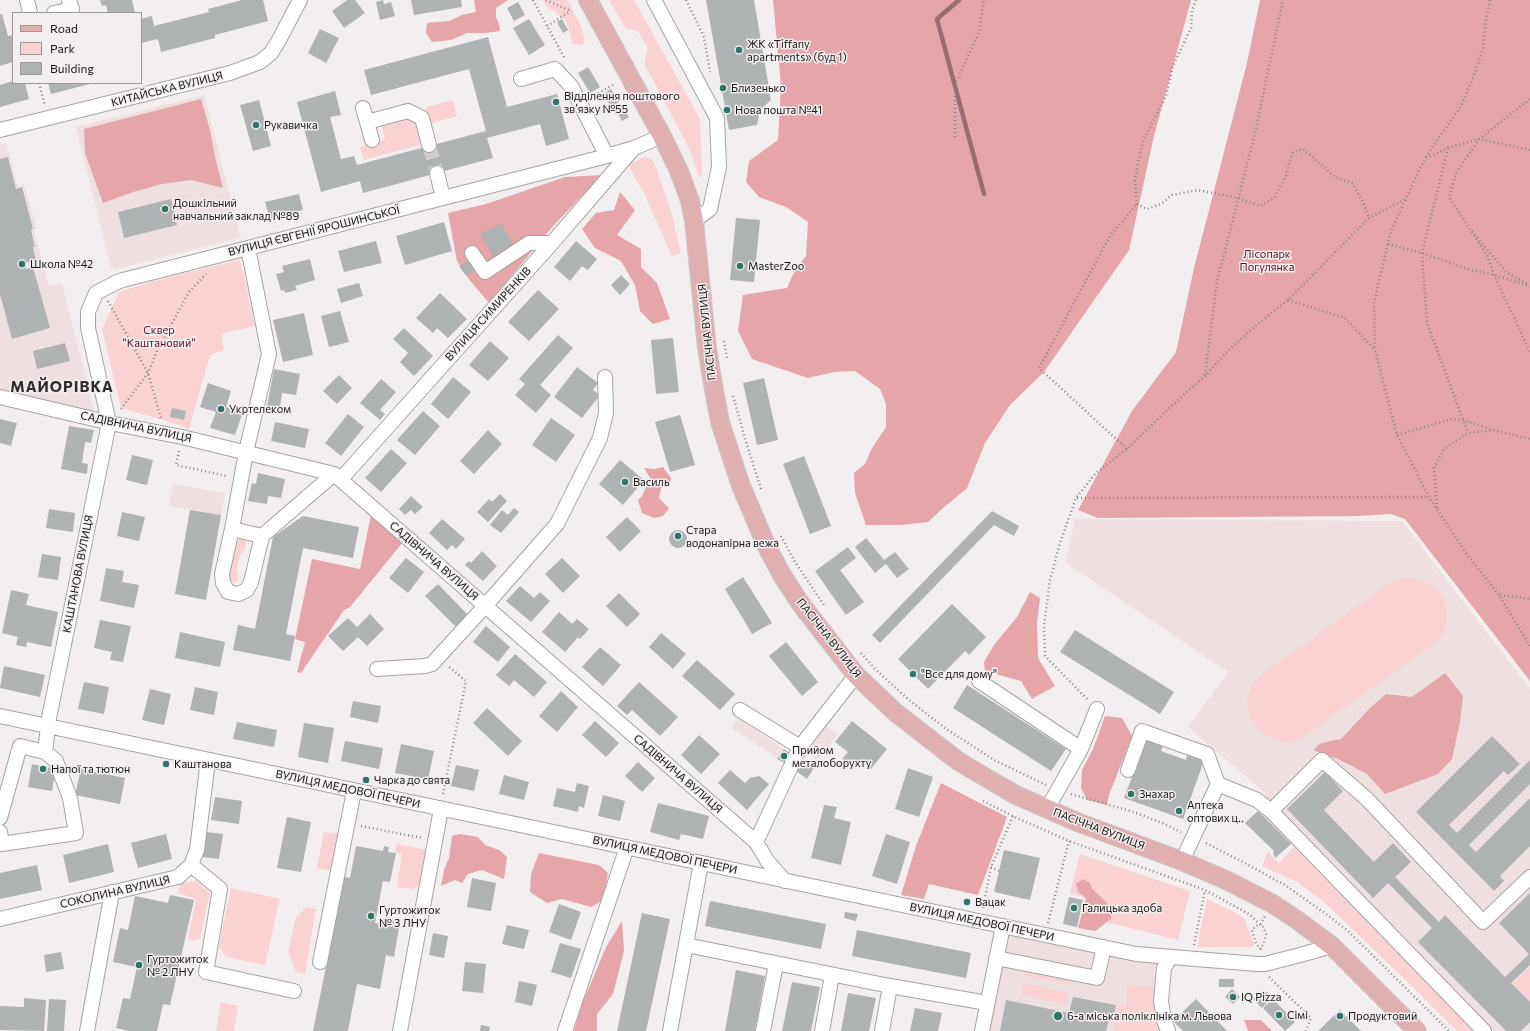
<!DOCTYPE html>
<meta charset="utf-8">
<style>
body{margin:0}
#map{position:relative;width:1530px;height:1031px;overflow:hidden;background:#f3eeef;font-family:Commissioner,sans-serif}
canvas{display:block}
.legend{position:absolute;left:12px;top:12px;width:130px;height:72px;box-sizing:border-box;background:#f3eeef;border:1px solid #9b9898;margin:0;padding:5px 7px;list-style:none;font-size:12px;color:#181616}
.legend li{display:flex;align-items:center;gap:8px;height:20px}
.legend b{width:20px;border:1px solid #9b9898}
</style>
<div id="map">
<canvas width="1530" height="1031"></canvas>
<ul class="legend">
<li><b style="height:5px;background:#dfafb2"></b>Road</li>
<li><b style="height:11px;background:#fad2d4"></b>Park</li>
<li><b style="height:11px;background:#afb3b3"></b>Building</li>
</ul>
</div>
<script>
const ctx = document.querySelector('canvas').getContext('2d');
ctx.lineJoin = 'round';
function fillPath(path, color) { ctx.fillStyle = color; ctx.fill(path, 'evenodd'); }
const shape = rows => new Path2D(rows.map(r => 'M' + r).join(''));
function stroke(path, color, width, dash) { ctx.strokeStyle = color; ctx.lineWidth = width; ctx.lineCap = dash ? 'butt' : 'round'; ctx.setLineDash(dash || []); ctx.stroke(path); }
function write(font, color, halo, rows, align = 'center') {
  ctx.font = font + ' Commissioner,sans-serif'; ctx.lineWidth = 3; ctx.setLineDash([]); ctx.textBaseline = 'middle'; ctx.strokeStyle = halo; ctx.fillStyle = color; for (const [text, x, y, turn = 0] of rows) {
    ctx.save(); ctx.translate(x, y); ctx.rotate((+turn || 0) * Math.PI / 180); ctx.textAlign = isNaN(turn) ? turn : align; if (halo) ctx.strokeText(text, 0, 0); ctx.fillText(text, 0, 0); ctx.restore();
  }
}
const built = shape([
 [204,95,241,238,117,269,111,268,76,127],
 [6,143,18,187,24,185,37,228,34,230,49,286,62,283,95,414,0,390,0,144],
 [173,484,225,493,221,515,169,506],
 [1075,519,1402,521,1530,689,1530,1031,1474,1031,1291,844,1275,858,1273,852,1274,851,1245,823,1258,811,1252,805,1265,793,1188,727,1228,672,1066,563],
 [738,718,791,754,785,763,732,728],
 [827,726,838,735,817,760,807,752],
 [1006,934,1158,961,1151,1009,1161,1031,987,1031]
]);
const green = shape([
 [543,0,567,0,580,24,585,39,583,45,573,44,566,20,546,6],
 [609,0,634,0,700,119,702,174,700,178,690,150,644,63,648,49,638,31,626,29],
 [453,100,457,116,428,124,425,112,427,107],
 [405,116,416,121,422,144,364,160,360,147,385,140,382,127,383,124],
 [644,157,651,159,654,162,671,211,681,253,672,256,644,193,628,165],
 [240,260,255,326,221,334,224,350,210,355,189,429,167,421,121,408,102,329,119,292,158,280],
 [241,539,245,539,246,545,244,551,240,555,237,568,238,579,236,582,233,582,229,579,229,571,235,544],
 [1408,578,1420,580,1432,585,1440,594,1446,605,1447,617,1445,629,1439,640,1429,648,1300,739,1288,742,1275,740,1264,735,1255,726,1249,714,1247,702,1250,689,1257,678,1385,586,1396,580],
 [324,832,339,834,333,871,317,868],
 [397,844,428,850,421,884,412,889,397,887,402,854,395,852],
 [1294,847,1474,1031,1457,1031,1416,990,1324,902,1297,882,1262,866,1268,851,1275,860,1279,863],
 [1080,854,1190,891,1178,940,1082,916,1086,898,1070,893],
 [196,881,210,893,200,938,194,941,188,938,196,899,178,893,181,883],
 [231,888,280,899,265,965,226,957,219,946],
 [1207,899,1236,913,1245,919,1254,945,1252,947,1197,947],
 [307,907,316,909,305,974,296,972,288,953,296,917],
 [1530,967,1530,1002,1513,984],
 [1026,970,1073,980,1071,985,1025,976],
 [1023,983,1069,992,1066,1004,1021,995],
 [1127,985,1157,988,1162,1031,1113,1031,1118,1005,1126,1006],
 [221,1002,238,1006,234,1031,216,1031]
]);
const forest = shape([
 [474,0,508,0,496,8,496,17,499,24,500,31,485,33,467,33,451,40,432,42,426,33,427,23,449,21,462,15,476,12],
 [773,0,1191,0,1154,136,1129,250,1044,372,1010,405,985,443,967,488,942,509,928,522,902,525,866,525,855,493,854,473,865,464,871,450,886,427,886,404,880,389,855,371,834,372,808,378,752,359,738,331,743,295,787,288,795,270,806,256,808,222,786,207,759,197,746,182,749,161,778,140,781,85],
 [1260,0,1530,0,1530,681,1405,519,1391,514,1358,516,1098,518,1078,510,1132,411,1176,352,1194,268,1247,63],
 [201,99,210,130,215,157,223,188,191,180,162,184,133,192,103,203,85,153,84,129],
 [602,175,554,225,489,303,468,278,457,261,448,213,486,204,565,177],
 [620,192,635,210,617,235,641,249,641,267,657,283,670,319,653,324,640,311,635,285,621,261,595,248,582,229,596,213,614,210],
 [663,467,671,478,670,484,661,488,659,498,669,508,663,516,654,518,642,513,638,500,642,496,646,487,652,481,644,468,655,469],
 [371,515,403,542,350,607,344,610,301,673,297,672,305,642,295,639,312,559,360,569],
 [1030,592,1040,598,1037,622,1038,658,1055,686,1032,699,1021,681,985,671,984,662,994,645,1017,617],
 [1445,673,1463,696,1460,722,1452,759,1438,774,1385,794,1367,774,1340,760,1313,750,1321,743,1341,739,1370,708,1386,694,1412,697],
 [1105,716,1122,718,1132,736,1109,795,1107,805,1087,800,1081,788,1082,770,1093,749],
 [941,783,1007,817,978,895,929,884,924,899,901,895,916,846],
 [460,834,478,837,485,845,499,850,507,857,504,879,482,870,468,874,462,883,455,880,441,886,444,870,449,858,452,836],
 [539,853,599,865,608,873,604,900,591,907,562,899,547,903,530,892,531,874],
 [1083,879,1090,883,1092,889,1106,902,1112,910,1111,919,1095,931,1078,928,1086,898,1078,892,1076,884],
 [622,921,624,951,613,994,597,1014,597,1031,574,1031,582,1004,606,947],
 [1244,1020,1261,1020,1272,1031,1248,1031]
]);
const stream = shape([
 [959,0,937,19,984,194]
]);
const building = shape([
 [100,0,132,0,135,13,108,13,106,5,102,6],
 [242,0,263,0,268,21,215,35,215,38,161,52,158,39,141,43,141,19,152,16,154,26,209,12,208,9],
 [347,0,355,0,365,13,344,28,332,11],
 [383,0,384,4,391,2,395,16,380,20,376,2],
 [411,0,461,0,462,7,414,15],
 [706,0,754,0,771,100,760,110,757,125,729,130],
 [518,2,525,15,514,21,507,8],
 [2,14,8,36,13,35,13,62,0,66,0,15],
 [529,19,545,45,529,55,513,28],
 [562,19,568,30,563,33,557,22],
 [320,29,339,38,326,63,308,53],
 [488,37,507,107,557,94,569,139,546,146,540,124,487,138,493,158,363,193,360,181,321,192,297,102,335,91,341,115,330,117,341,159,354,156,357,165,486,131,469,69,371,95,364,70],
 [588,67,600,87,590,93,578,73],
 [13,81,13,83,25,83,29,99,0,107,0,85],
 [48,83,90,83,90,84,51,94],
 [611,89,619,102,611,107,603,94],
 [259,100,271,146,253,151,240,105],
 [623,106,629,117,622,121,616,110],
 [8,157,16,189,22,187,33,229,31,230,35,247,33,247,36,260,24,263,26,269,33,267,50,328,12,339,0,294,0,159],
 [299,194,303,210,270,219,265,202],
 [171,199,177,225,124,238,118,212],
 [736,218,760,220,754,282,730,280],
 [444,222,452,251,405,265,396,236],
 [501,223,513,244,493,256,480,234],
 [376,241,382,263,344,272,338,251],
 [576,241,597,259,588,270,582,266,570,281,554,267],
 [310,259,315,280,295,286,297,290,285,293,284,290,281,291,276,274,284,272,282,266],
 [469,260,476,270,466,276,459,266],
 [621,275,630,284,620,295,611,285],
 [359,283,363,296,341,303,337,289],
 [538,290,559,309,529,341,508,322],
 [440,293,467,319,448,338,437,328,433,333,416,318],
 [340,311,349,342,329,347,321,316],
 [304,313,313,355,283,362,273,320],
 [404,328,433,356,414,376,400,362,408,353,393,339],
 [558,335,573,348,540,385,551,395,536,413,515,395,525,384,519,379],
 [673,338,679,392,656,394,651,340],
 [490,341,509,358,488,381,469,365],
 [65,343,70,361,37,369,33,351],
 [577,367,598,383,593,390,600,395,582,418,554,397],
 [274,369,300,374,296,395,282,393,280,408,267,406],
 [339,375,352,388,337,404,323,391],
 [453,377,471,392,448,419,431,404],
 [764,378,778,440,757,445,743,383],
 [381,379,396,392,380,410,385,414,380,420,360,403],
 [208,383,231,391,226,407,243,412,235,435,210,428,216,412,200,407],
 [172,408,186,411,184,420,170,417],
 [423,411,440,426,415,455,397,440],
 [348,414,364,427,341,456,325,443],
 [680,415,695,465,670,472,655,422],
 [551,418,575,435,556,462,532,445],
 [0,419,17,423,11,446,0,443],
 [275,422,309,429,305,448,271,441],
 [69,426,94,430,91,443,85,442,82,463,88,464,87,474,61,469],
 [488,430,502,444,474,474,460,461],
 [391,449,407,463,381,492,365,478],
 [132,455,153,460,147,485,126,480],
 [804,456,831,526,810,534,783,464],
 [620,460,644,480,623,505,599,484],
 [258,473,285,479,281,498,268,496,267,504,248,501,252,483,256,484],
 [500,494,507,501,488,522,477,512,489,499,492,502],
 [411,496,423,507,415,514,411,510,405,515,399,509],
 [514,508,519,512,501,533,490,525,502,510,508,515],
 [49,509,75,513,73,532,46,528],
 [190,510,221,515,206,600,175,594],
 [992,511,1019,526,1014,536,994,525,880,643,872,635],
 [122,512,145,517,139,541,117,536],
 [303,516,359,527,353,558,303,548,286,634,295,636,290,661,233,650,238,625,255,629,273,537],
 [627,517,641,531,620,552,606,537],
 [442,519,465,539,456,549,452,545,447,550,429,533],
 '669 539a9 9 0 1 1 18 0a9 9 0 1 1-18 0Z',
 [866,538,884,560,895,552,909,569,897,578,886,564,875,573,855,547],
 [848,547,856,558,840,570,864,602,846,615,815,571],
 [482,551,497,566,483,581,465,565,469,561,471,563],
 [42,554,61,557,58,580,38,577],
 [406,558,424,572,408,593,389,578],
 [562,558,580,576,563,593,545,574],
 [106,568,124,571,122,582,139,585,134,608,100,601],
 [743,577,772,623,752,634,725,589],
 [438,584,468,615,456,627,425,596],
 [520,586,534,598,540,592,550,601,531,622,506,601],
 [11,590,29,594,26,605,58,612,51,647,27,642,26,647,16,645,18,637,2,633],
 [619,593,640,614,627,627,606,606],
 [952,604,986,637,969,655,965,651,928,689,898,659],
 [559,612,572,624,577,619,589,629,580,639,578,637,565,652,542,632],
 [370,614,384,629,367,646,358,637,343,651,328,636,348,618,357,627],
 [100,620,131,626,123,662,110,660,112,652,94,648],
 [486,626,510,647,498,662,473,642],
 [1075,630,1174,692,1160,714,1060,652],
 [180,632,225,642,220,667,175,658],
 [661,633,686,654,673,669,649,647],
 [786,642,818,682,802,696,769,656],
 [600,647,621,665,603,686,582,667],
 [515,654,547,682,534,697,514,680,509,686,496,675],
 [697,660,735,694,720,710,682,676],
 [4,666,45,675,40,697,0,688],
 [84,682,109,687,104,714,78,709],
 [639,682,678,717,660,736,632,710,627,715,617,706],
 [967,685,1066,749,1051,771,953,708],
 [195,687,218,692,214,715,190,710],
 [150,689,171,694,164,725,142,720],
 [561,691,578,707,557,732,539,716],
 [353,701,381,706,378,723,350,717],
 [487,708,522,741,508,756,473,723],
 [595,721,619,743,606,757,582,735],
 [852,721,887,749,871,769,860,760,854,768,842,759,848,752,835,742],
 [237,722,277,730,274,747,233,739],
 [304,723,334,728,328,763,298,757],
 [699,735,720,754,701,774,681,755],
 [1492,736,1520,764,1508,775,1504,771,1449,825,1457,833,1530,760,1530,784,1469,845,1476,852,1530,798,1530,846,1500,876,1504,881,1494,891,1416,812],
 [1146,740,1163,746,1161,751,1186,760,1187,755,1204,761,1183,819,1124,798],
 [345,741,383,748,379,769,341,761],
 [401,744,434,751,428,779,395,773],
 [784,749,791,754,785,763,777,759],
 [804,761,814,768,807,779,796,771],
 [638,762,655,778,642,792,625,776],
 [32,764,56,769,52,791,28,787],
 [456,765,479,770,474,791,451,786],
 [908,768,933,777,919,817,895,809],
 [81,769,125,778,120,804,75,795],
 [730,770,745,783,750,778,759,776,769,784,747,810,718,783],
 [1325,772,1343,791,1324,810,1374,862,1393,843,1411,862,1395,877,1439,922,1445,915,1505,977,1529,954,1499,923,1530,893,1530,965,1511,983,1530,1002,1530,1022,1521,1031,1506,1031,1418,942,1432,928,1388,883,1373,898,1287,809],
 [504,775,529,782,524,800,499,794],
 [577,783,589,786,584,808,579,806,578,812,553,806,557,788,575,792],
 [603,795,625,801,620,821,598,816],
 [215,797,242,801,239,824,211,820],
 [658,803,709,816,703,839,681,834,679,840,650,832],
 [824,805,837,807,834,818,851,822,841,865,811,858],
 [1258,811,1291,844,1275,858,1273,852,1274,851,1245,823],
 [287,817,311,822,301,872,277,868],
 [206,832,223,834,219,859,202,857],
 [166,834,172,859,138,868,131,843],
 [886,834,910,842,897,884,872,876],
 [108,844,114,872,69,883,63,855],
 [356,846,383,851,384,846,389,847,388,852,396,853,390,882,383,881,375,923,388,926,389,920,394,921,393,927,399,928,394,957,386,955,380,989,357,984,348,1031,313,1031,344,877,350,878],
 [1004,850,1040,858,1030,900,994,892],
 [37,865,42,890,0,899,0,873],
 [472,878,496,883,491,911,467,907],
 [170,895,194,900,170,1005,163,1004,157,1031,129,1031,116,1028,123,998,130,999,137,967,113,962,120,928,128,930,135,896,168,903],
 [1069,897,1083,900,1077,927,1063,924],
 [710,901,826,924,821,949,705,926],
 [559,904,581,912,571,940,549,932],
 [845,912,858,914,856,921,844,918],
 [642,913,670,919,646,1031,617,1031],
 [507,925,529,930,524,949,502,944],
 [857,930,971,953,966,978,852,956],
 [433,933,448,936,444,958,429,955],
 [560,943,581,949,571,978,551,972],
 [61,952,64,969,46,972,44,955],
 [465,962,486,964,483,993,462,991],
 [736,970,765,976,755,1031,725,1031],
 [1219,979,1234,979,1234,987,1219,987],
 [519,981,537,985,532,1006,515,1002],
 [792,982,820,987,811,1031,782,1031],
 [1232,989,1240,997,1233,1004,1225,997],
 [1261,991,1267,992,1272,997,1262,1008,1253,999],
 [848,993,876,998,869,1031,841,1031],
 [1073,997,1116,1005,1113,1020,1109,1019,1106,1031,1000,1031,1006,1000,1069,1013],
 [24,998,46,1000,44,1031,0,1030,0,1006,24,1007],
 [49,999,66,1000,64,1031,47,1031],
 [1196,999,1227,1031,1183,1031,1173,1021],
 [1273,999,1295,1022,1285,1031,1263,1008],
 [915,1008,942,1013,938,1031,910,1031],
 [1340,1010,1361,1031,1318,1031],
 [481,1025,490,1027,489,1031,480,1031]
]);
const minorTunnel = shape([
 [429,145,437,173]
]);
const path = shape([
 [533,0,565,59],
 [546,0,571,11],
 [686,0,704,37,710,72],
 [1196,0,1192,11,1191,28,1173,66,1166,96,1143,141,1138,162,1135,181,1137,204,1147,209,1161,204,1172,195,1198,190,1238,198,1260,206,1274,198,1286,176,1292,153,1303,149,1335,177,1352,183,1362,200,1369,218],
 [1490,0,1486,19,1483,48,1475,73,1461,106,1425,158,1391,231,1374,303,1375,350,1397,435,1429,497,1468,556,1499,595,1530,646],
 [547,26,571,11],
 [39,83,45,106],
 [591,97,613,85],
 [955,137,955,84,979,32,984,0],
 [1448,148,1422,253,1427,323,1468,433],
 [1530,150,1479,139,1456,173,1449,197,1488,257,1494,275,1530,352],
 [1426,158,1448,148,1479,139,1530,99],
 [1472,231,1506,272,1529,285],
 [1388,244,1422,253,1471,270,1494,275,1530,286],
 [1288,300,1345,318,1375,350],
 [108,301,148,373,161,419],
 [724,341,727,358],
 [1205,375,1217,282,1256,129,1283,0],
 [733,396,747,445,761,489],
 [121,409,148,373,157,351,189,292,206,274],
 [1397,435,1452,419,1463,420,1490,429],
 [1127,449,1039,368,1110,236,1137,204],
 [179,451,176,465,227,476],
 [1077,498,1429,497],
 [1437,508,1434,468,1444,449,1468,433,1493,430,1530,439],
 [781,536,795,562,824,605],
 [1500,595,1530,599],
 [861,653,875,669,909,700,945,728,994,760,1046,785],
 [1087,699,1045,656,1044,626,1050,580,1060,543,1076,498,1096,473,1127,449,1165,412,1205,376,1227,352,1254,327,1288,300,1369,218,1406,199],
 [443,794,466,681,448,666],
 [1071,794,1134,812,1162,823,1181,832],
 [983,801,1017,818,1069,841,1205,890,1236,907,1249,914,1263,927,1266,934,1264,943,1260,949],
 [361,826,422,838],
 [1206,843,1239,860,1285,885,1326,914,1348,931,1449,1031],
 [991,867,999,871],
 [983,908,991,867,1013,816],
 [1048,923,1069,841],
 [1194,945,1205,890],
 [1261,949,1256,944,1252,930,1256,926,1261,924,1265,916],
 [1269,977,1311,1018,1306,1031]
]);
const minor = shape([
 [27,0,30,13],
 [654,0,717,118,719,167,710,209,694,221],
 [54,13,72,9,69,0],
 [521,79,555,69,571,86,607,156],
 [363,108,367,122,408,111,422,118,429,145],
 [367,122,372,140],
 [0,130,230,73,260,62,271,53,279,40,300,0],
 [437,173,443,198],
 [248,248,269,354,246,452,232,529,222,574,223,583,228,592,238,594,247,590,251,582,262,536,334,474],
 [472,253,485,272,529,243,552,243],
 [0,397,115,424,182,437,334,474,756,842,768,862,785,881],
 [341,479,552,243,633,149],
 [232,529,262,536],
 [377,669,425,666,432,664,485,606,557,524,600,438,606,413,605,377],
 [979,681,1081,749,1047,809],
 [740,710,800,747],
 [0,716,1136,954,1257,964,1265,964,1300,955,1332,946],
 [1081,749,1097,709],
 [1128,770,1142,731,1207,754,1218,784],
 [1271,811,1322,760,1367,799,1483,922,1530,877],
 [0,818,20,746,45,752],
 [0,832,2,844,76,833,70,798,56,761,45,752,49,718,109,423,88,328,88,312,96,293,117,282,123,280,607,156,634,148,662,136],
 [756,842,800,747,856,675],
 [1182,861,1218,784,1257,800,1271,811,1484,1031],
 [191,865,220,889,206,972,294,991],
 [0,919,178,877,191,865,197,850,208,760],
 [686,945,890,986,987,1003],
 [996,958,1097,978,1104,947],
 [320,962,354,791],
 [87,1031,112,892],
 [400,1031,441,809],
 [565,1031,627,847],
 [670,1031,701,863],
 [763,1031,776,964],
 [822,1031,832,975],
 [882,1031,890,986],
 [982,1031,1003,926],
 [1168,1031,1164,1020,1161,1001,1164,968,1170,958]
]);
const major = shape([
 [588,0,662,136,679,171,690,201,694,221,707,348,714,390,720,422,741,486,767,547,782,575,800,603,838,652,856,675,895,712,958,761,990,780,1016,795,1077,822,1182,861,1228,881,1273,904,1297,920,1332,946,1417,1031]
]);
const markers = [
 [739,50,4,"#2f756b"],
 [723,88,4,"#2f756b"],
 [556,102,4,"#2f756b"],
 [727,110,4,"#2f756b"],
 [256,125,4,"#2f756b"],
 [165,209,4,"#2f756b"],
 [22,264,4,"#2f756b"],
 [740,266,4,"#2f756b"],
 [221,409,4,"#2f756b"],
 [625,482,4,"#2f756b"],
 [678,536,4,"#2f756b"],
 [913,674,4,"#2f756b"],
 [784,756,4,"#2f756b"],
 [166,764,4,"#2f756b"],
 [43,769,4,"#2f756b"],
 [366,780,4,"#2f756b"],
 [1131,794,4,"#2f756b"],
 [1179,811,4,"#2f756b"],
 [967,902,4,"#2f756b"],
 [1074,908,4,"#2f756b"],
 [371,916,4,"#2f756b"],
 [139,965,4,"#2f756b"],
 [1233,997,4,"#2f756b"],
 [1279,1015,4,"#2f756b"],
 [1058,1016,5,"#2f756b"],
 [1340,1016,4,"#2f756b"]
];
const poiNames = [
 ["ЖК «Tiffany",747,44],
 ["apartments» (буд 1)",747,57],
 ["Близенько",731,88],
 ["Відділення поштового",564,96],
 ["зв’язку №55",564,109],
 ["Нова пошта №41",735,110],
 ["Рукавичка",264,125],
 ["Дошкільний",173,203],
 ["навчальний заклад №89",173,216],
 ["Школа №42",30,264],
 ["MasterZoo",748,266],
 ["Укртелеком",229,409],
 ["Василь",633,482],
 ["Стара",686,530],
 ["водонапірна вежа",686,543],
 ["\"Все для дому\"",921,674],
 ["Прийом",792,750],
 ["металоборухту",792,763],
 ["Каштанова",174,764],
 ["Напої та тютюн",51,769],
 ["Чарка до свята",374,780],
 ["Знахар",1139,794],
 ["Аптека",1187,805],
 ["оптових ц‥",1187,818],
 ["Вацак",975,902],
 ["Галицька здоба",1082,908],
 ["Гуртожиток",379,910],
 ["№ 3 ЛНУ",379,923],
 ["Гуртожиток",147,959],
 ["№ 2 ЛНУ",147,972],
 ["IQ Pizza",1241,997],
 ["Сімі",1287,1015],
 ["6-а міська поліклініка м. Львова",1067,1016],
 ["Продуктовий",1348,1016]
];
const streetNames = [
 ["КИТАЙСЬКА ВУЛИЦЯ",167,89,-14],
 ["ВУЛИЦЯ ЄВГЕНІЇ ЯРОШИНСЬКОЇ",314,231,-14],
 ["ВУЛИЦЯ СИМИРЕНКІВ",488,314,-48],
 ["ПАСІЧНА ВУЛИЦЯ",707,332,-96],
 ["САДІВНИЧА ВУЛИЦЯ",136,427,12],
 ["САДІВНИЧА ВУЛИЦЯ",434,561,41],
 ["КАШТАНОВА ВУЛИЦЯ",78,574,-79],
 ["ПАСІЧНА ВУЛИЦЯ",829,638,52],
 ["САДІВНИЧА ВУЛИЦЯ",678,774,41],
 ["ВУЛИЦЯ МЕДОВОЇ ПЕЧЕРИ",348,789,12],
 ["ПАСІЧНА ВУЛИЦЯ",1099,829,21],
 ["ВУЛИЦЯ МЕДОВОЇ ПЕЧЕРИ",665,855,12],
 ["СОКОЛИНА ВУЛИЦЯ",115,892,-13],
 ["ВУЛИЦЯ МЕДОВОЇ ПЕЧЕРИ",982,922,12]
];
const parkNames = [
 ["Лісопарк",1267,254],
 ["Погулянка",1267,267],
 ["Сквер",159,330],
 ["“Каштановий“",159,343]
];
const districtNames = [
 ["МАЙОРІВКА",62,387]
];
fillPath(built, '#eee0e0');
fillPath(green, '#fad2d4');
fillPath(forest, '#e6a5a9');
stroke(stream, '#996c6f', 4.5);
fillPath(building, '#afb3b3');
stroke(minorTunnel, '#d2cece', 14, [14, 7]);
stroke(minor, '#a7a3a3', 16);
stroke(major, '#ccc', 20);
stroke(path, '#8a8687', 2.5, [1, 3]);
stroke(minor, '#fff', 14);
stroke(major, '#dfafb2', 18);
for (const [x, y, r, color] of markers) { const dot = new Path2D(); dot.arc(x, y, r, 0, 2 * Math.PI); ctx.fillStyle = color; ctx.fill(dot); stroke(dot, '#f3eeef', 1.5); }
write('11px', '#181616', '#f3eeef', poiNames, 'left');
write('11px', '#181616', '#f3eeef', streetNames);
write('11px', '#5a0f1f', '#f3eeef', parkNames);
ctx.letterSpacing = '1px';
write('bold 15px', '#2e2b2b', '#f3eeef', districtNames);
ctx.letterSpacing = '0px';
</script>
